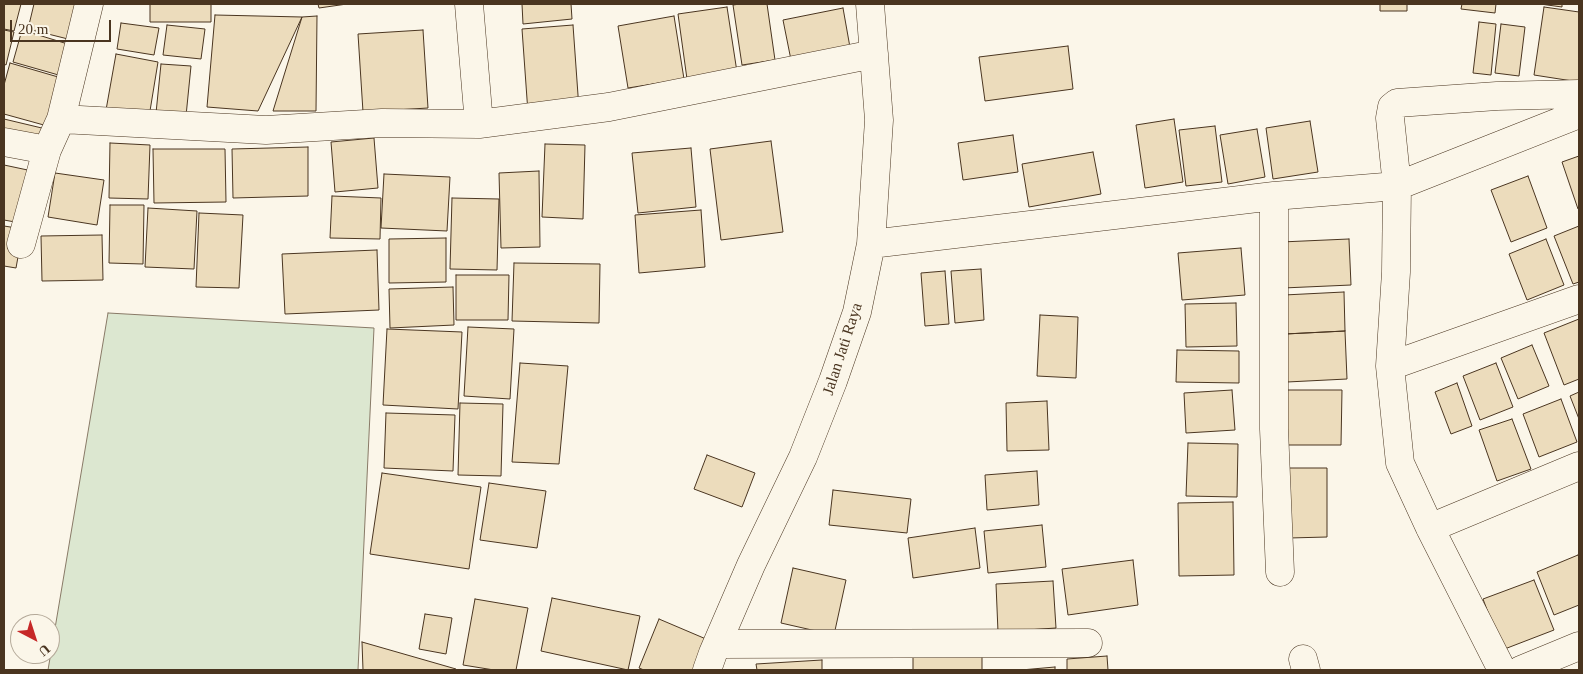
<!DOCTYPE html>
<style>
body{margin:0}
#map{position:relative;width:1583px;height:674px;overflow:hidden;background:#fbf6e9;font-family:Georgia,serif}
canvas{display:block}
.frame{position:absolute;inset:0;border:5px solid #4a3520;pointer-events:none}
.north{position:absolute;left:10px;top:614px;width:50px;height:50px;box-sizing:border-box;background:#fbf6e9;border:1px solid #b4a999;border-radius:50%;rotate:140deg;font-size:14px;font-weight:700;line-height:20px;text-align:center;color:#4a3520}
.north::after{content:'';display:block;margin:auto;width:18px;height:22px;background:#c62828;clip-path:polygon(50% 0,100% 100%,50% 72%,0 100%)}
.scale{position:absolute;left:10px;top:20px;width:101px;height:22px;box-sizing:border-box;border:2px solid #4a3520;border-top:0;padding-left:6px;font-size:15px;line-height:18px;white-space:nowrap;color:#4a3520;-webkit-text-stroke:4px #fbf6e9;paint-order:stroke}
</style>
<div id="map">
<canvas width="1583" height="674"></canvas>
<div class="frame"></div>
<div class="north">U</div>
<div class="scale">20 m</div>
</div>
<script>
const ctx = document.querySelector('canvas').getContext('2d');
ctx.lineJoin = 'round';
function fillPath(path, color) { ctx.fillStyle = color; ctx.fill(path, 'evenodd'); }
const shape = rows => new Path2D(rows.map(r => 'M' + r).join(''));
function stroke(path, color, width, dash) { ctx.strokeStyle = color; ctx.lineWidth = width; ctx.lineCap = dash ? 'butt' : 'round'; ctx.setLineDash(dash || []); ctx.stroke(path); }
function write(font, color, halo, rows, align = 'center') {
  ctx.font = font + ' Georgia,serif'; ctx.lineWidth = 4; ctx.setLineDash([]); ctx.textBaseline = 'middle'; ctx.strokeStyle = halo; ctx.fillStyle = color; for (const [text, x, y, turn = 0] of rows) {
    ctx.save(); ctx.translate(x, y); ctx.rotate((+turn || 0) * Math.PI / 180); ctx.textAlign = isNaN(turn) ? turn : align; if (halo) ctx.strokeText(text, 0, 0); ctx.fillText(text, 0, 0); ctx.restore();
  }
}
const green = shape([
 [108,313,374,328,358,670,48,670,108,313]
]);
const building = shape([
 [4,4,21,4,14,31,4,29,4,4],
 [34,4,78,4,76,41,28,29,34,4],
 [150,4,211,4,211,22,150,22,150,4],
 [318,4,347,4,319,8,318,4],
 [522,4,571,4,572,19,523,24,522,4],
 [740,4,767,4,775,60,742,65,733,5,740,4],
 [1380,4,1407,4,1407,11,1380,11,1380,4],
 [1462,4,1496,4,1495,13,1461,9,1462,4],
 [1540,4,1562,4,1562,7,1540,4],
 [727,7,737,72,687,79,678,14,727,7],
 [1544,7,1579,12,1579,82,1534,75,1544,7],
 [843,8,851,53,792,65,783,20,843,8],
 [215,15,302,17,258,111,207,107,215,15],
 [317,16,316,111,273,111,302,17,317,16],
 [674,16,684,79,628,88,618,26,674,16],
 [1479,22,1496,24,1491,75,1473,73,1479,22],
 [121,23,159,28,154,55,117,49,121,23],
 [1501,24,1525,27,1519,76,1495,73,1501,24],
 [167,25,205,29,201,59,163,55,167,25],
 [573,25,579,109,528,113,522,29,573,25],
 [4,30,14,32,6,65,4,64,4,30],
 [22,30,71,45,62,76,13,62,22,30],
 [423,30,428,108,363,112,358,34,423,30],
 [1068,46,1073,89,985,101,979,57,1068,46],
 [116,54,158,62,149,117,106,110,116,54],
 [10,63,65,79,51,127,4,114,4,85,10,63],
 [161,64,191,66,186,116,156,113,161,64],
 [4,119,46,129,42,147,4,137,4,119],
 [1174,119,1183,182,1145,188,1136,125,1174,119],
 [1310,121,1318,172,1273,179,1266,128,1310,121],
 [1215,126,1222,182,1186,186,1179,130,1215,126],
 [1257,129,1265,177,1228,184,1220,135,1257,129],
 [1013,135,1018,172,963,180,958,143,1013,135],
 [374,138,378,188,335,192,331,142,374,138],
 [771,141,783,232,721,240,710,149,771,141],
 [110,143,150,145,148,199,109,198,110,143],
 [545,144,585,145,583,219,542,217,545,144],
 [308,147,308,196,233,198,232,149,308,147],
 [691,148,696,207,638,213,632,153,691,148],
 [153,149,225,149,226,202,154,203,153,149],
 [1093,152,1101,194,1029,207,1022,164,1093,152],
 [1579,156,1579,209,1578,209,1562,162,1579,156],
 [4,165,37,172,26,224,4,220,4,165],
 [539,171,540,247,501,248,499,173,539,171],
 [55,173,104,180,97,225,48,217,55,173],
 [384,174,450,177,447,231,381,228,384,174],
 [1528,176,1547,228,1511,242,1491,190,1528,176],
 [332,196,381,198,380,239,330,238,332,196],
 [452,198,499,199,497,270,450,269,452,198],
 [110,205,144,205,143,264,109,263,110,205],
 [148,208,197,211,194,269,145,267,148,208],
 [701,210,705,267,639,273,635,215,701,210],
 [199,213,243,215,239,288,196,287,199,213],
 [4,226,23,229,16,268,4,266,4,226],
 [1579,226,1579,282,1573,284,1554,236,1579,226],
 [102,235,103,280,42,281,41,236,102,235],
 [446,238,446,282,389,283,389,239,446,238],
 [1349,239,1351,285,1283,288,1281,242,1349,239],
 [1546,239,1564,285,1527,300,1509,254,1546,239],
 [1241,248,1245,295,1182,300,1178,253,1241,248],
 [377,250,379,310,285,314,282,254,377,250],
 [514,263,600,264,599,323,512,321,514,263],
 [981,269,984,320,955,323,951,271,981,269],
 [945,271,949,324,925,326,921,273,945,271],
 [456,275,509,275,508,320,456,320,456,275],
 [453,287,454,325,390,328,389,289,453,287],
 [1344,292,1345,331,1285,334,1284,295,1344,292],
 [1236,303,1237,346,1186,347,1185,304,1236,303],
 [1040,315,1078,317,1076,378,1037,376,1040,315],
 [1579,319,1579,379,1564,385,1544,333,1579,319],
 [468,327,514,329,510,399,464,396,468,327],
 [387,329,462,332,458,409,383,405,387,329],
 [1345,331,1347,379,1287,382,1285,334,1345,331],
 [1532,345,1549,386,1518,399,1501,358,1532,345],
 [1177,350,1239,351,1239,383,1176,382,1177,350],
 [520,363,568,366,559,464,512,462,520,363],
 [1496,363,1513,407,1480,420,1463,376,1496,363],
 [1457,383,1472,426,1451,434,1435,392,1457,383],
 [1232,390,1235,430,1186,433,1184,393,1232,390],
 [1282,390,1342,390,1341,445,1281,445,1282,390],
 [1579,392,1579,419,1570,396,1579,392],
 [1561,399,1577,442,1539,457,1523,414,1561,399],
 [1047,401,1049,450,1007,451,1006,403,1047,401],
 [460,403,503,404,501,476,458,475,460,403],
 [386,413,455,415,453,471,384,468,386,413],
 [1512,419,1531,469,1497,481,1479,430,1512,419],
 [1188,443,1238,444,1237,497,1186,496,1188,443],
 [707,455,755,473,742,507,694,489,707,455],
 [1289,468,1327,468,1327,537,1289,538,1289,468],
 [1037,471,1039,505,987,510,985,475,1037,471],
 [382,473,481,487,469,569,370,554,382,473],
 [489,483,546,491,537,548,480,540,489,483],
 [833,490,911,499,907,533,829,525,833,490],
 [1233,502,1234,575,1179,576,1178,503,1233,502],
 [1042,525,1046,567,988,573,984,531,1042,525],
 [975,528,980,568,913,578,908,538,975,528],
 [1578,555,1579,558,1579,605,1554,615,1537,572,1578,555],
 [1133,560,1138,605,1068,615,1062,569,1133,560],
 [793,568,846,580,834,635,781,623,793,568],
 [1534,580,1554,630,1502,650,1483,599,1534,580],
 [1053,581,1056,628,998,632,996,584,1053,581],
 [552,598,640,616,628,670,541,651,552,598],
 [475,599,528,608,516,670,494,670,463,665,475,599],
 [425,614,452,618,446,654,419,649,425,614],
 [659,619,706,639,694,670,644,670,639,668,659,619],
 [362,642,456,669,456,670,363,670,362,642],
 [913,656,982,656,982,670,913,670,913,656],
 [1107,656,1108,670,1067,670,1067,659,1107,656],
 [822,660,822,670,757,670,756,664,822,660],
 [1055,667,1055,670,1021,670,1055,667]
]);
const street = shape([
 [469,4,479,124],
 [61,119,266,130,382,123,479,124,609,107,874,54],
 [4,142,47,150,61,119,89,4],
 [1274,196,1274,429,1280,572],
 [21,244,47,150],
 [871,244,1274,196,1397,186,1579,114],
 [1390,366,1579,299],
 [1430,528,1579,466],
 [717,644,1088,643],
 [1303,659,1306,670],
 [707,670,713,653,751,565,803,457,833,381,857,312,871,244,879,120,870,4],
 [1502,670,1430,528,1400,463,1390,366,1396,272,1397,186,1390,118,1392,107,1397,103,1497,96,1579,94],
 [1521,670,1579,646]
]);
const streetNames = [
 ["Jalan Jati Raya",843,349,-72]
];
fillPath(green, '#dce7d0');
stroke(green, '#887966', 1);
fillPath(building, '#ecdcbc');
stroke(building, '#4a3520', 1);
stroke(street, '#4a3520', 29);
stroke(street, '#fbf6e9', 28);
write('16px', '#4a3520', '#fbf6e9', streetNames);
</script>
